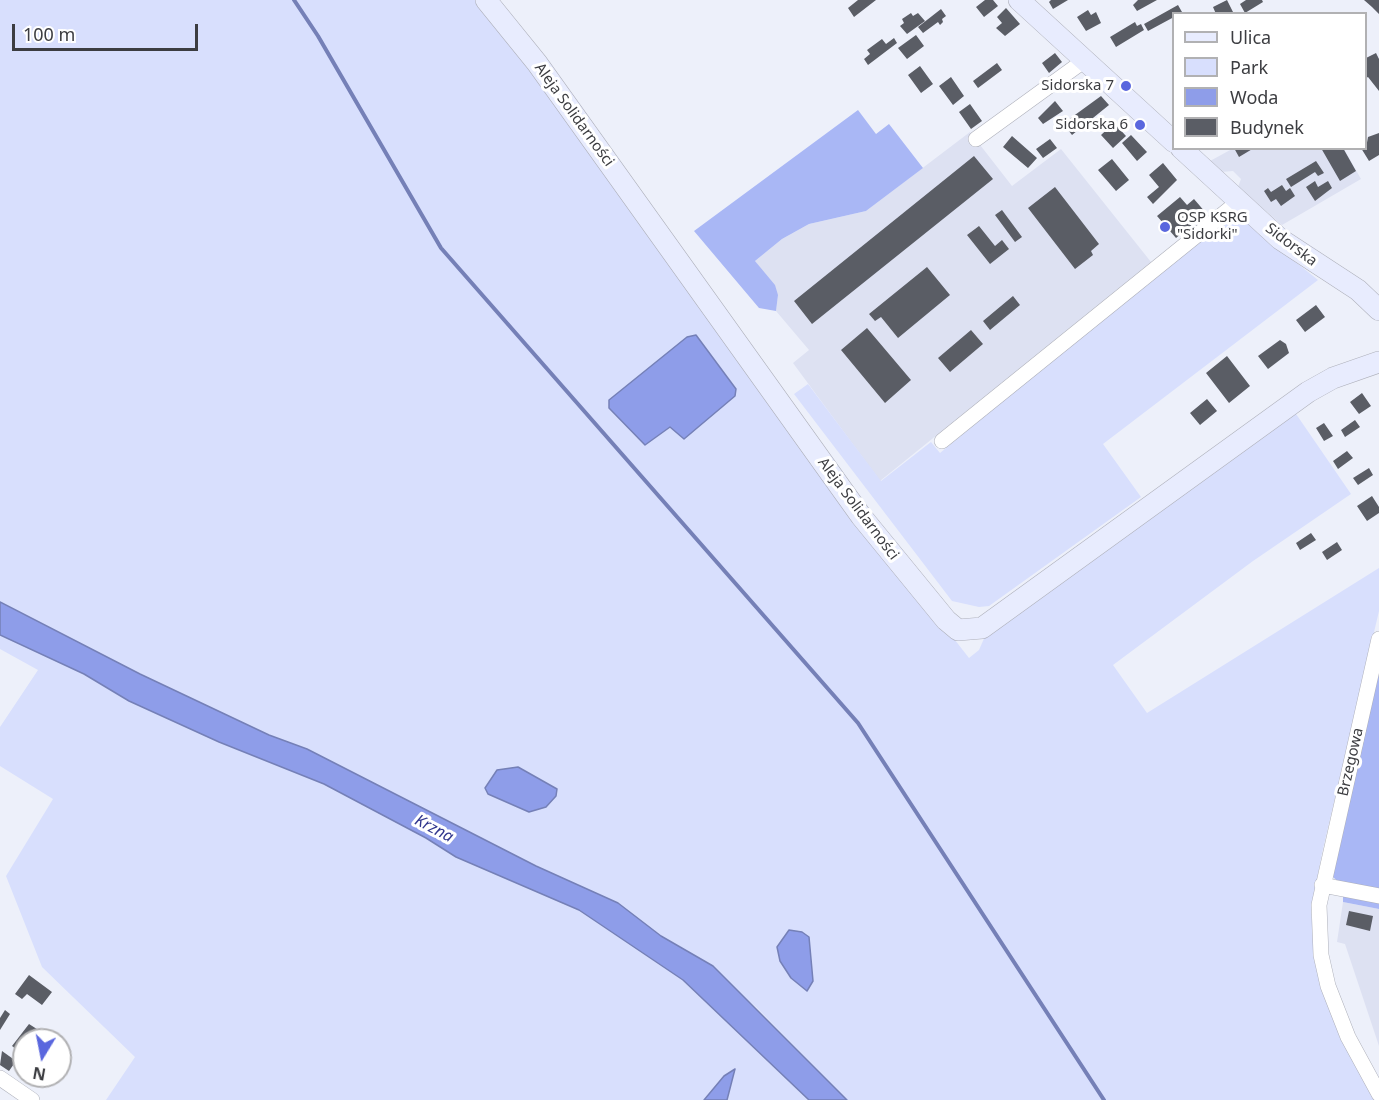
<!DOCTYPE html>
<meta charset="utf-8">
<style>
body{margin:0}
#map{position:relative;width:1379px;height:1100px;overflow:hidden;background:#edf0fa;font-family:"Noto Sans",sans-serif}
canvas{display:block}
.legend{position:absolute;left:1172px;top:12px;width:195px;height:138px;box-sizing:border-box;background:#fff;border:2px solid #b1b1b3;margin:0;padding:8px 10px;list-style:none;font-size:18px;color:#3c3d41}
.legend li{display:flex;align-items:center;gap:12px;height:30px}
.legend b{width:30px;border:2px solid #b1b1b3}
.north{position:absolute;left:12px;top:1028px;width:60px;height:60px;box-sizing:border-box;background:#fff;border:2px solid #b1b1b3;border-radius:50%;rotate:190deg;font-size:16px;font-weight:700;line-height:24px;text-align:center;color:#3c3d41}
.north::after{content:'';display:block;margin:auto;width:21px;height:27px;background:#5a67de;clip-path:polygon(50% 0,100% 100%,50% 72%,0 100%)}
.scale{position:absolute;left:12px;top:24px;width:186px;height:27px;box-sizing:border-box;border:3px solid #3c3d41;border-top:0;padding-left:8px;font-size:18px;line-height:21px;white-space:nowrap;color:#3c3d41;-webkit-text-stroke:4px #fff;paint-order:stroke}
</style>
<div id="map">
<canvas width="1379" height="1100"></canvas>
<ul class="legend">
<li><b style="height:8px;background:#e8ecfe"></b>Ulica</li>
<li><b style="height:16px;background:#d8dffd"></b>Park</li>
<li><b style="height:16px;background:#8e9de9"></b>Woda</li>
<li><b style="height:16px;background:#5a5d65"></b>Budynek</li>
</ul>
<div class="north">N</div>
<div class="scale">100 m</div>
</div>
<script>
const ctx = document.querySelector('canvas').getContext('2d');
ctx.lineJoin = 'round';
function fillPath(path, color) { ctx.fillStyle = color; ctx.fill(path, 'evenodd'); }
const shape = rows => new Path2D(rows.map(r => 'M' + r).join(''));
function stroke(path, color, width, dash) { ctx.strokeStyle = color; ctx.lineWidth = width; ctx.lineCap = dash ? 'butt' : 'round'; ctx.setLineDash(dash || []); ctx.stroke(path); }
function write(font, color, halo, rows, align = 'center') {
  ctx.font = font + ' "Noto Sans",sans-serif'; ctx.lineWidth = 6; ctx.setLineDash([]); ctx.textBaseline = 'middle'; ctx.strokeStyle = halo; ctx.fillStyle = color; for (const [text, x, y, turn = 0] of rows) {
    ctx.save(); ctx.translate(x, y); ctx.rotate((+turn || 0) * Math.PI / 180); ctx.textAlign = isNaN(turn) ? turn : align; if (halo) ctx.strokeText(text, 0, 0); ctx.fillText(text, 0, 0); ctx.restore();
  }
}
const built = shape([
 [970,132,1012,186,1061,149,1151,262,880,481,793,363,809,350,776,311,778,295,755,261,782,239,809,224,866,211],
 [1232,149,1344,149,1361,179,1282,225,1238,187,1241,179,1233,171,1221,172,1210,161],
 [1343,902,1379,909,1379,1046,1345,944,1337,942]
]);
const green = shape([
 [0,0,480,0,886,552,969,658,979,650,986,634,1294,411,1351,494,1253,561,1113,665,1147,713,1379,568,1379,611,1322,853,1311,912,1315,951,1339,1034,1376,1100,847,1100,756,1007,688,951,661,936,618,903,536,866,307,749,269,735,140,674,0,602],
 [1238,218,1246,222,1318,280,1103,444,1141,497,989,606,979,607,952,601,794,394,808,384,881,481,931,442,940,453,1184,252,1228,219,1230,221],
 [0,635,84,674,129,701,219,742,324,784,426,838,456,857,579,910,683,980,809,1100,106,1100,135,1057,42,967,6,876,53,799,0,766,0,727,38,670,0,649]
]);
const forest = shape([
 [858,110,876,134,889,124,923,168,866,211,809,224,782,239,755,261,775,285,778,295,776,311,759,308,694,231],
 [1379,667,1379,909,1343,902,1343,886,1333,877,1331,871]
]);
const water = shape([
 [696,335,736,389,735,396,684,439,670,427,645,445,609,408,609,400,687,337,696,335],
 [0,602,140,674,269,735,307,749,536,866,618,903,661,936,713,966,847,1100,809,1100,683,980,579,910,456,857,426,838,324,784,219,742,129,701,84,674,0,635,0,602],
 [518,767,557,789,556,796,546,807,529,812,488,794,485,788,497,770,518,767],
 [789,930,802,932,809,937,813,981,807,991,791,978,780,961,777,947,789,930],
 [735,1069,727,1100,704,1100,724,1076,735,1069]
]);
const stream = shape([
 [294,0,318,36,441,248,858,723,1104,1100]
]);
const building = shape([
 [858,0,876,0,854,17,848,8],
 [985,0,993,0,998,6,984,17,976,7],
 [1051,0,1068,0,1053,9,1049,2],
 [1138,0,1157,0,1137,11,1133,5],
 [1227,0,1234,14,1216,14,1213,7],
 [1246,0,1262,0,1263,2,1245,13,1240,4],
 [1364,0,1379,0,1379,14,1372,7],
 [1178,5,1182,12,1174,14,1174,17,1148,31,1144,24],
 [1006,8,1020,24,1005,36,996,28,1002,23,997,17],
 [941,9,946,16,942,19,943,22,940,25,938,22,923,33,918,27],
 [1088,10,1091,15,1096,12,1101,23,1086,31,1077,17],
 [911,13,913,16,918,13,925,21,907,34,900,26,904,23,902,19],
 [1135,22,1137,26,1141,24,1144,30,1116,47,1110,37],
 [916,35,924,46,907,59,898,48],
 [894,38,897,43,868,65,864,59,870,54,867,50,882,39,886,44],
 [1055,53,1062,62,1049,73,1042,63],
 [1376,53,1379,59,1379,91,1368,77,1366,78,1366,58],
 [997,63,1002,70,978,88,973,81],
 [920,66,933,84,921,93,908,75],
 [951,77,964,96,953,105,939,86],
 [1101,96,1109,105,1072,135,1065,126,1070,122,1068,120],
 [1055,101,1063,111,1043,124,1038,118],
 [970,104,982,121,971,129,959,112],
 [1114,123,1126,136,1113,148,1101,135],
 [1379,133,1379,155,1369,161,1361,148,1366,148,1368,137],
 [1131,135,1147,152,1137,161,1122,143],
 [1012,136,1037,158,1028,168,1003,147],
 [1050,139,1057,148,1043,158,1036,149],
 [1234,148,1254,148,1239,157],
 [1321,148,1343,148,1356,171,1340,181],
 [974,156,993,179,812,324,794,301],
 [1112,159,1129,180,1116,191,1098,170],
 [1316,161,1324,173,1318,176,1315,172,1291,187,1286,179],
 [1163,163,1177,180,1153,204,1147,197,1159,187,1149,175],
 [1315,181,1318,187,1328,181,1332,188,1315,201,1306,187],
 [1282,185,1286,191,1290,188,1295,196,1281,206,1276,199,1271,202,1264,191,1268,188,1271,192],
 [1055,187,1099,244,1091,251,1093,255,1075,269,1028,208],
 [1180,197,1187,205,1194,199,1206,213,1176,238,1157,216],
 [1002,210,1022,237,1015,242,995,215],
 [979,226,995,246,1002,240,1009,249,990,264,967,235],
 [927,267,950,295,898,338,881,317,875,321,869,314],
 [1013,296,1020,305,990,330,983,321],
 [1316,305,1325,317,1305,332,1296,320],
 [867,328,911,380,885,403,841,350],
 [971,330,983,344,950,372,938,358],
 [1280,340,1286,344,1289,353,1268,369,1258,356],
 [1227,356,1250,386,1229,403,1206,373],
 [1362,393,1371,406,1359,414,1350,402],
 [1207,399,1217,411,1200,425,1190,413],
 [1355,420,1360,427,1345,437,1341,430],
 [1324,423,1333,436,1324,441,1316,428],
 [1347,451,1353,458,1338,469,1333,461],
 [1369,468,1373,475,1358,485,1353,478],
 [1372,496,1379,507,1379,513,1367,521,1357,506],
 [1311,533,1316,540,1300,550,1296,543],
 [1337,542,1342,550,1327,560,1322,552],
 [1349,911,1373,916,1370,931,1346,925],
 [29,975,52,992,42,1005,27,994,22,999,15,994],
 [5,1010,10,1014,0,1030,0,1018],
 [29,1024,40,1031,34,1040,24,1040,24,1049,21,1048,19,1051,12,1046],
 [2,1051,16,1061,9,1071,0,1065]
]);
const street = shape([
 [976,139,1085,60],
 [942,441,1238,202],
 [1379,639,1319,905,1321,955,1328,986,1348,1037,1379,1094],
 [1322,885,1379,896],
 [0,1078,32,1100]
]);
const secondary = shape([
 [486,0,537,63,861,516,946,620,958,630,982,628,1308,392,1333,378,1379,362],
 [1019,0,1174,142],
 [1181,148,1280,239,1358,290,1379,310]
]);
const markers = [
 [1126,86,6,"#5a67de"],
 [1140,125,6,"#5a67de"],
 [1165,227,6,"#5a67de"]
];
const poiNames = [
 ["Sidorska 7",1114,86],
 ["Sidorska 6",1128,125],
 ["OSP KSRG",1177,218,"left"],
 ["\"Sidorki\"",1177,235,"left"]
];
const streetNames = [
 ["Aleja Solidarności",574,115,54],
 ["Sidorska",1291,245,37],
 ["Aleja Solidarności",858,509,53],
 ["Brzegowa",1351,762,-77]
];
const waterNames = [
 ["Krzna",434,829,28]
];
fillPath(built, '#dde1f2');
fillPath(green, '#d8dffd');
fillPath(forest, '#a9b7f5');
fillPath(water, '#8e9de9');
stroke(water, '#7580b7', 1.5);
stroke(stream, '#7580b7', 4);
fillPath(building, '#5a5d65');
stroke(street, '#aeb0ba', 16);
stroke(secondary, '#aeb0ba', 22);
stroke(street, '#fff', 15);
stroke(secondary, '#e8ecfe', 21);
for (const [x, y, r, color] of markers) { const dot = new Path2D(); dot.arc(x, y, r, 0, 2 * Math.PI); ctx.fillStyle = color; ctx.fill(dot); stroke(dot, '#fff', 2); }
write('15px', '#3c3d41', '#fff', poiNames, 'right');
write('15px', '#3c3d41', '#fff', streetNames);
write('italic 16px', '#31378e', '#fff', waterNames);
</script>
